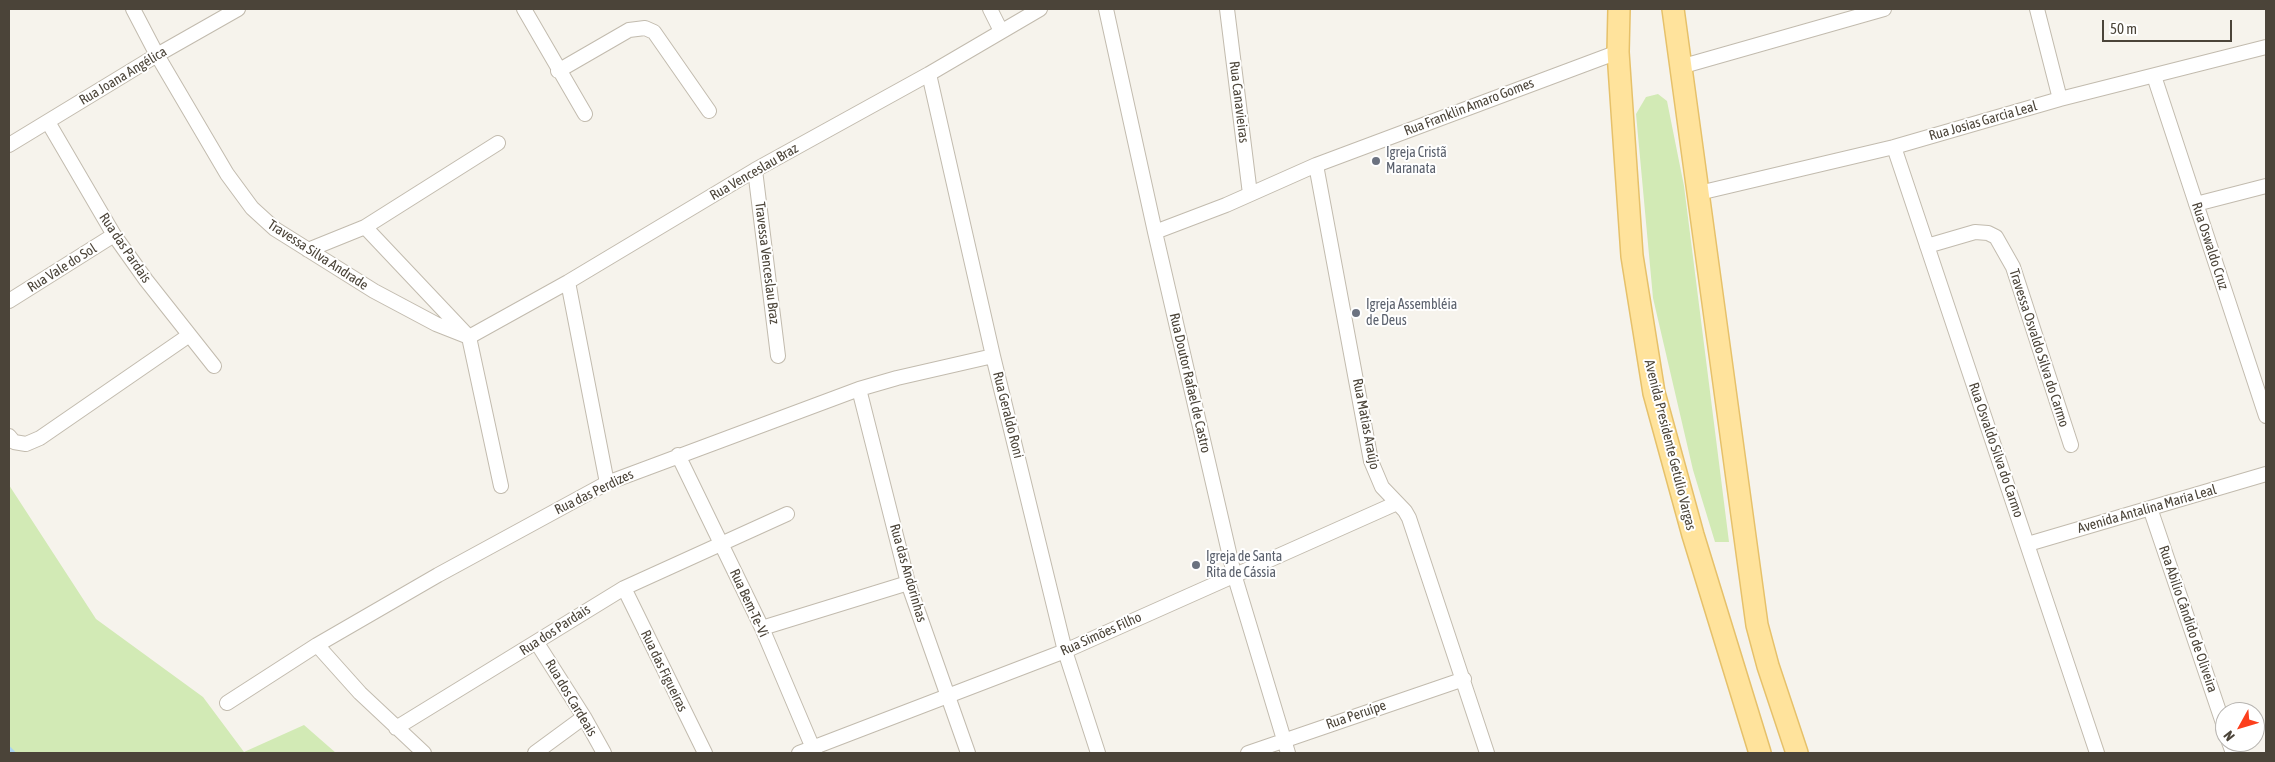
<!DOCTYPE html>
<meta charset="utf-8">
<style>
body{margin:0}
#map{position:relative;width:2275px;height:762px;overflow:hidden;background:#f6f3ec;font-family:"Asap Condensed",sans-serif}
canvas{display:block}
.frame{position:absolute;inset:0;border:10px solid #4b4439;pointer-events:none}
.north{position:absolute;left:2215px;top:702px;width:50px;height:50px;box-sizing:border-box;background:#fff;border:1px solid #b7b4b0;border-radius:50%;rotate:231deg;font-size:14px;font-weight:700;line-height:20px;text-align:center;color:#4b4439}
.north::after{content:'';display:block;margin:auto;width:18px;height:22px;background:#fc3f1d;clip-path:polygon(50% 0,100% 100%,50% 72%,0 100%)}
.scale{position:absolute;left:2102px;top:20px;width:130px;height:22px;box-sizing:border-box;border:2px solid #4b4439;border-top:0;padding-left:6px;font-size:15px;line-height:18px;white-space:nowrap;color:#4b4439;-webkit-text-stroke:4px #fff;paint-order:stroke}
</style>
<div id="map">
<canvas width="2275" height="762"></canvas>
<div class="frame"></div>
<div class="north">N</div>
<div class="scale">50 m</div>
</div>
<script>
const ctx = document.querySelector('canvas').getContext('2d');
ctx.lineJoin = 'round';
function fillPath(path, color) { ctx.fillStyle = color; ctx.fill(path, 'evenodd'); }
const shape = rows => new Path2D(rows.map(r => 'M' + r).join(''));
function stroke(path, color, width, dash) { ctx.strokeStyle = color; ctx.lineWidth = width; ctx.lineCap = dash ? 'butt' : 'round'; ctx.setLineDash(dash || []); ctx.stroke(path); }
function write(font, color, halo, rows, align = 'center') {
  ctx.font = font + ' "Asap Condensed",sans-serif'; ctx.lineWidth = 4; ctx.setLineDash([]); ctx.textBaseline = 'middle'; ctx.strokeStyle = halo; ctx.fillStyle = color; for (const [text, x, y, turn = 0] of rows) {
    ctx.save(); ctx.translate(x, y); ctx.rotate((+turn || 0) * Math.PI / 180); ctx.textAlign = isNaN(turn) ? turn : align; if (halo) ctx.strokeText(text, 0, 0); ctx.fillText(text, 0, 0); ctx.restore();
  }
}
const green = shape([
 [1658,94,1667,101,1684,186,1729,542,1715,542,1693,470,1653,298,1636,114,1646,97],
 [9,485,96,619,203,697,244,752,304,725,336,753,9,753]
]);
const stream = shape([
 [9,749,13,753]
]);
const street = shape([
 [133,9,157,55,227,174,252,208,275,229,374,291,436,324,469,337],
 [524,9,585,114],
 [990,9,1001,31],
 [1106,9,1155,232,1234,574,1288,753],
 [1227,9,1250,194],
 [2037,9,2060,99],
 [1680,67,1884,9],
 [558,71,629,30,645,28,654,32,709,111],
 [929,74,993,356,1065,651,1098,753],
 [2154,76,2266,416],
 [48,122,114,235,146,280,214,366],
 [9,145,157,55,238,9],
 [1894,147,2097,753],
 [1316,165,1371,461,1382,487,1405,511,1409,518,1487,753],
 [755,170,778,356],
 [1699,193,1894,147,2060,99,2266,47],
 [2196,204,2266,186],
 [365,227,469,337,501,486],
 [1155,232,1226,205,1316,165,1618,52],
 [1927,246,1975,232,1988,233,1996,237,2013,267,2071,445],
 [308,250,365,227,498,143],
 [568,282,607,483],
 [9,301,114,235],
 [469,337,568,282,755,170,929,74,1040,9],
 [859,389,908,583,968,753],
 [9,436,14,442,26,444,40,438,188,336],
 [678,455,762,628,815,753],
 [2150,508,2225,729],
 [2028,544,2266,474],
 [624,588,705,753],
 [762,628,908,583],
 [537,643,584,717,604,753],
 [317,645,360,693,424,753],
 [227,703,317,645,438,575,607,483,859,389,897,378,993,356],
 [396,728,624,588,787,514],
 [2229,742,2233,753],
 [535,753,584,717],
 [799,753,1065,651,1397,503],
 [1248,753,1464,679]
]);
const primary = shape([
 [1619,9,1618,52,1632,256,1654,393,1693,535,1760,753],
 [1673,9,1757,625,1768,666,1797,753]
]);
const markers = [
 [1376,161,5,"#6b7280"],
 [1356,313,5,"#6b7280"],
 [1196,565,5,"#6b7280"]
];
const streetNames = [
 ["Rua Joana Angélica",123,76,-31],
 ["Rua Canavieiras",1239,102,83],
 ["Rua Franklin Amaro Gomes",1469,107,-21],
 ["Rua Josias Garcia Leal",1983,121,-16],
 ["Rua Venceslau Braz",754,172,-30],
 ["Rua Oswaldo Cruz",2210,246,72],
 ["Rua das Pardais",125,248,56],
 ["Travessa Silva Andrade",318,255,33],
 ["Travessa Venceslau Braz",767,263,83],
 ["Rua Vale do Sol",62,268,-32],
 ["Travessa Osvaldo Silva do Carmo",2039,348,72],
 ["Rua Doutor Rafael de Castro",1190,383,77],
 ["Rua Geraldo Roni",1008,415,76],
 ["Rua Matias Araújo",1366,424,79],
 ["Avenida Presidente Getúlio Vargas",1670,445,76],
 ["Rua Osvaldo Silva do Carmo",1996,450,71],
 ["Rua das Perdizes",594,492,-26],
 ["Avenida Antalina Maria Leal",2147,509,-16],
 ["Rua das Andorinhas",908,573,74],
 ["Rua Bem-Te-Vi",749,603,65],
 ["Rua Abilio Cândido de Oliveira",2188,619,71],
 ["Rua dos Pardais",555,630,-33],
 ["Rua Simões Filho",1101,634,-24],
 ["Rua das Figueiras",664,671,64],
 ["Rua dos Cardeais",571,698,59],
 ["Rua Peruípe",1356,715,-19]
];
const worshipNames = [
 ["Igreja Cristã",1386,153],
 ["Maranata",1386,169],
 ["Igreja Assembléia",1366,305],
 ["de Deus",1366,321],
 ["Igreja de Santa",1206,557],
 ["Rita de Cássia",1206,573]
];
fillPath(green, '#d2eab5');
stroke(stream, '#a9d4f2', 5);
stroke(street, '#c2bbae', 16);
stroke(primary, '#e6c16a', 24);
stroke(street, '#fff', 14);
stroke(primary, '#ffe39c', 21);
for (const [x, y, r, color] of markers) { const dot = new Path2D(); dot.arc(x, y, r, 0, 2 * Math.PI); ctx.fillStyle = color; ctx.fill(dot); stroke(dot, '#fff', 2); }
write('14px', '#4b4439', '#fff', streetNames);
write('14px', '#5b616d', '#fff', worshipNames, 'left');
</script>
